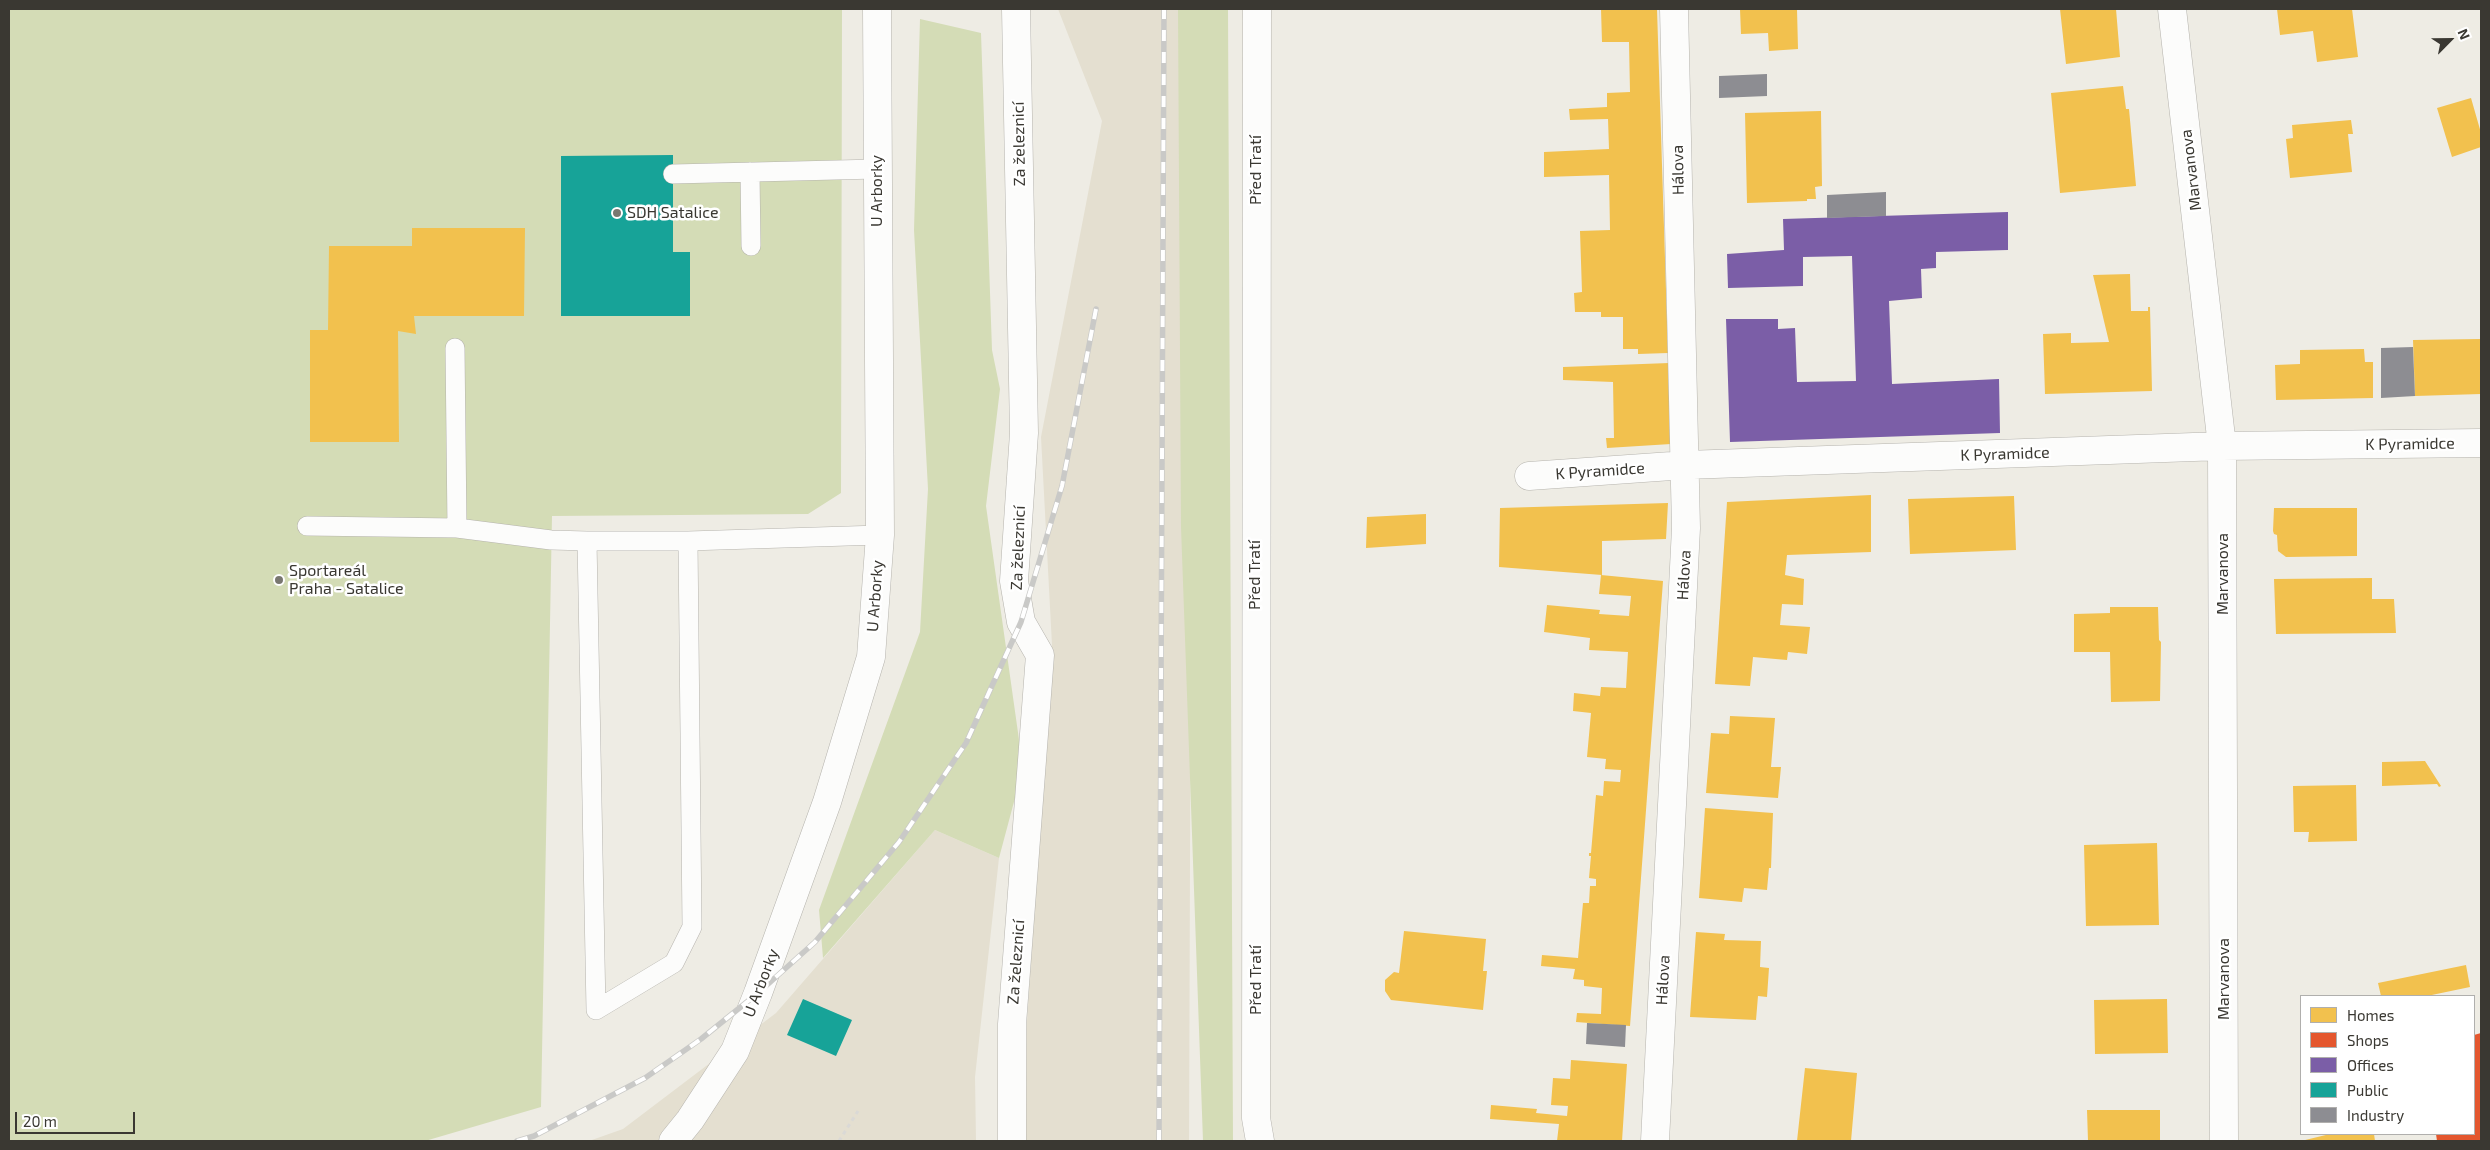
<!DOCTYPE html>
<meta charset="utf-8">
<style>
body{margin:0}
#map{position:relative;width:2490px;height:1150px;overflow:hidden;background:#eeece4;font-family:"Exo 2",sans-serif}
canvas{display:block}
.frame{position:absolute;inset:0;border:10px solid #3a3832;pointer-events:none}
.legend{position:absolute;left:2300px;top:995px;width:175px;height:140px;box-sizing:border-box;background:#fff;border:1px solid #b0afad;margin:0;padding:6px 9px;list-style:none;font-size:15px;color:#3a3832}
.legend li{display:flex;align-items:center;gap:10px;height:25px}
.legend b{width:25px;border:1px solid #b0afad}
.north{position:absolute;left:2425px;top:15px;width:50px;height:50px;-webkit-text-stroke:4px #fff;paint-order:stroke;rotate:67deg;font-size:14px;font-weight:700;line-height:20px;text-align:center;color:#3a3832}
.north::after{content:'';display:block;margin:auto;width:18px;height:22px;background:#3a3832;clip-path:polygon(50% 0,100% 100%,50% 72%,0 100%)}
.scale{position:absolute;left:15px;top:1112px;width:120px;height:22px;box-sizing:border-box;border:2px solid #3a3832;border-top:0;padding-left:6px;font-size:15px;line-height:18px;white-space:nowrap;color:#3a3832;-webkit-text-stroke:4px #fff;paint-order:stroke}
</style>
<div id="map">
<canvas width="2490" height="1150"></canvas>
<div class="frame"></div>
<ul class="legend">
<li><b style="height:14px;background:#f2c14e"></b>Homes</li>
<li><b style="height:14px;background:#e4572e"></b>Shops</li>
<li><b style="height:14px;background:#7b5ea7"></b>Offices</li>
<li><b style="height:14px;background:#17a398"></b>Public</li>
<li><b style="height:14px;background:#8d8d92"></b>Industry</li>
</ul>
<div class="north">N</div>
<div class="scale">20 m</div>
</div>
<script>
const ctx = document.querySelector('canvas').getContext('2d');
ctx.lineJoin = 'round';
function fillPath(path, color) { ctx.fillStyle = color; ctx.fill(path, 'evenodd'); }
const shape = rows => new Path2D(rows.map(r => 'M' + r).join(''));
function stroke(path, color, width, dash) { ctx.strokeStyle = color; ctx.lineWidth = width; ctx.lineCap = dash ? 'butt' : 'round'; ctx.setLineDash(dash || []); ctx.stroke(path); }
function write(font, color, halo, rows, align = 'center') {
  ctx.font = font + ' "Exo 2",sans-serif'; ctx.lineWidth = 5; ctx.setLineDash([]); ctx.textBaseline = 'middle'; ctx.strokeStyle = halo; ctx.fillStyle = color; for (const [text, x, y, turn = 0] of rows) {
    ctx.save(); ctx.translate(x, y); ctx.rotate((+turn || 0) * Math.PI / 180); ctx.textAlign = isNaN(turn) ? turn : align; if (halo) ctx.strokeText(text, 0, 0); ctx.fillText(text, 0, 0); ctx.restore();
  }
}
const built = shape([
 [1058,9,1193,9,1189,1141,1026,1141,1027,1021,1052,645,1041,437,1102,121],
 [935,830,999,858,975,1077,976,1141,589,1141,623,1129,776,1013]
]);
const green = shape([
 [9,9,842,9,841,493,808,514,552,516,541,1107,425,1141,9,1141],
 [1178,9,1228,9,1233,1141,1203,1141,1181,527],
 [920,19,981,33,992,350,1000,389,986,506,1023,768,999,858,935,830,823,958,819,910,920,632,928,489,914,230]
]);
const homes = shape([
 [1601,9,1657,9,1668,353,1638,354,1638,349,1623,349,1623,317,1601,317,1601,312,1575,312,1574,293,1582,292,1580,231,1610,230,1609,175,1544,177,1544,152,1609,149,1608,119,1570,120,1569,109,1607,107,1607,93,1630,92,1629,42,1602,42],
 [1740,9,1797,9,1798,49,1769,51,1768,33,1741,34],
 [2060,9,2116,9,2120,57,2066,64],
 [2277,9,2352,9,2358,57,2317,62,2313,31,2280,35],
 [2123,86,2126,109,2129,109,2136,186,2060,193,2051,93],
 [2471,98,2481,133,2481,147,2452,157,2437,108],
 [1821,111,1822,186,1815,187,1816,199,1807,199,1807,201,1747,203,1745,113],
 [2351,120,2353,134,2348,134,2352,172,2290,178,2286,139,2293,138,2292,125],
 [412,228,525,228,524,316,414,316,416,334,398,331,399,442,310,442,310,330,328,330,329,246,412,246],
 [2130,274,2131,311,2148,311,2148,307,2150,307,2152,391,2045,394,2043,334,2071,333,2071,343,2109,342,2093,275],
 [2481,339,2481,394,2415,396,2413,340],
 [2364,349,2365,362,2373,362,2373,398,2276,400,2275,365,2300,364,2300,350],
 [1669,363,1671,444,1607,448,1606,438,1614,438,1613,382,1563,380,1563,367],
 [1871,495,1871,552,1787,555,1785,575,1804,579,1803,605,1782,604,1780,625,1810,627,1807,654,1788,652,1787,660,1753,657,1750,686,1715,684,1727,502],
 [2014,496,2016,550,1910,554,1908,499],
 [1668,503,1666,539,1602,541,1602,575,1499,567,1500,508],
 [2274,508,2357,508,2357,556,2286,557,2278,551,2277,535,2274,534,2273,531],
 [1426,514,1426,544,1366,548,1367,517],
 [1601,575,1663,581,1630,1026,1576,1022,1577,1013,1601,1014,1602,988,1584,986,1584,980,1573,979,1575,969,1541,966,1542,955,1578,958,1583,903,1589,903,1590,886,1596,886,1596,879,1589,878,1591,856,1589,856,1589,853,1591,853,1596,795,1603,796,1604,781,1620,782,1621,770,1605,769,1606,759,1587,757,1591,713,1573,711,1574,693,1600,696,1601,687,1626,688,1628,652,1589,650,1590,638,1544,632,1547,605,1600,610,1599,614,1629,616,1631,596,1599,594],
 [2372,578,2372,599,2394,599,2396,633,2276,634,2274,579],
 [2110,607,2158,607,2159,640,2161,642,2160,701,2111,702,2110,652,2074,652,2074,614,2110,613],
 [1730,716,1775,718,1771,767,1781,767,1778,798,1706,793,1711,733,1729,734],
 [2425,761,2441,786,2439,787,2437,784,2382,786,2382,762],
 [2356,785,2357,841,2308,842,2309,832,2294,832,2293,786],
 [1705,808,1773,813,1771,868,1769,868,1767,890,1744,888,1742,902,1699,898],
 [2157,843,2159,925,2086,926,2084,845],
 [1404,931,1486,939,1483,971,1487,971,1483,1010,1391,1000,1385,991,1385,980,1394,972,1399,973],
 [1696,932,1725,934,1724,940,1761,941,1760,967,1769,968,1767,997,1758,996,1756,1020,1690,1017],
 [2466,965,2470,987,2427,996,2381,996,2378,983],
 [2167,999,2168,1053,2095,1054,2094,1000],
 [1571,1060,1627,1064,1622,1141,1557,1141,1559,1124,1490,1119,1491,1105,1537,1109,1536,1113,1567,1116,1568,1106,1551,1105,1553,1078,1570,1079],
 [1805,1068,1857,1073,1851,1141,1797,1141],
 [2087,1110,2160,1110,2160,1141,2088,1141],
 [2330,1134,2374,1134,2375,1141,2301,1141]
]);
const shops = shape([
 [2481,1033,2481,1141,2437,1141,2436,1134,2474,1134,2474,1035]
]);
const offices = shape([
 [2008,212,2008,250,1936,252,1936,268,1921,269,1922,298,1889,301,1892,384,1999,379,2000,433,1730,442,1726,319,1778,319,1778,329,1795,328,1797,382,1856,381,1852,256,1803,257,1803,286,1728,288,1727,254,1784,250,1783,219]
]);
const public = shape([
 [673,155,673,252,690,252,690,316,561,316,561,156],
 [803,999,852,1020,836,1056,787,1035]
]);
const industry = shape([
 [1767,74,1767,96,1719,98,1719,76],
 [1886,192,1886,216,1827,218,1827,195],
 [2413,347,2415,396,2381,398,2381,348],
 [1587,1023,1626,1025,1625,1047,1586,1044]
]);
const path = shape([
 [839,1141,858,1111]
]);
const service = shape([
 [750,172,751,246],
 [673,174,877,169],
 [455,348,457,528],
 [307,526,457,528,551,540,587,541,688,541,880,535],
 [587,541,596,1010],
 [596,1010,674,963,692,927,688,541]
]);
const minor = shape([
 [1257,9,1256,1118,1260,1141],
 [2172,9,2222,446,2224,1141],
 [1529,476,1686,465,2222,446,2481,443],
 [673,1141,690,1120,735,1051,758,993,827,802,871,657,880,535,877,9],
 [1012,1141,1012,1024,1040,655,1021,622,1014,581,1024,433,1016,9],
 [1655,1141,1686,528,1674,9]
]);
const rail = shape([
 [517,1141,534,1136,645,1078,701,1039,758,993,815,942,899,842,966,743,1021,622,1062,486,1096,309],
 [1159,1141,1164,9]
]);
const markers = [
 [617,213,5,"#797770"],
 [279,580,5,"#797770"]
];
const streetNames = [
 ["Za železnicí",1019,144,-91],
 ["Před Tratí",1256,170,-90],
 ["Hálova",1678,170,-91],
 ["Marvanova",2191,170,-97],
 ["U Arborky",877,191,-90],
 ["K Pyramidce",2410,444,-1],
 ["K Pyramidce",2005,454,-2],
 ["K Pyramidce",1600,471,-4],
 ["Za železnicí",1018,548,-88],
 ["Marvanova",2223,574,-90],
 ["Před Tratí",1255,575,-90],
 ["Hálova",1684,575,-87],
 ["U Arborky",875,596,-86],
 ["Za železnicí",1016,962,-86],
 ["Marvanova",2224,979,-90],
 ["Před Tratí",1256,980,-90],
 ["Hálova",1663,980,-87],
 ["U Arborky",761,983,-69]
];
const poiNames = [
 ["SDH Satalice",627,213],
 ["Sportareál",289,571],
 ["Praha - Satalice",289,589]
];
fillPath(built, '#e4dfd0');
fillPath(green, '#d4dcb6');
fillPath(homes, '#f2c14e');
fillPath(shops, '#e4572e');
fillPath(offices, '#7b5ea7');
fillPath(public, '#17a398');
fillPath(industry, '#8d8d92');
stroke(service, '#b5b3ad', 20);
stroke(minor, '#b5b3ad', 29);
stroke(path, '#dad9d6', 3, [4, 4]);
stroke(service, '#fcfcfb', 19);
stroke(minor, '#fcfcfb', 28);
stroke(rail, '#c9c9c7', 5.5);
stroke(rail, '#fff', 4, [11]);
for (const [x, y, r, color] of markers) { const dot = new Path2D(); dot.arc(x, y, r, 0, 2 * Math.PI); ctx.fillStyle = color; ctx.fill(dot); stroke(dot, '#fff', 2); }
write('16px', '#3a3832', '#fff', streetNames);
write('16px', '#3a3832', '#fff', poiNames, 'left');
</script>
